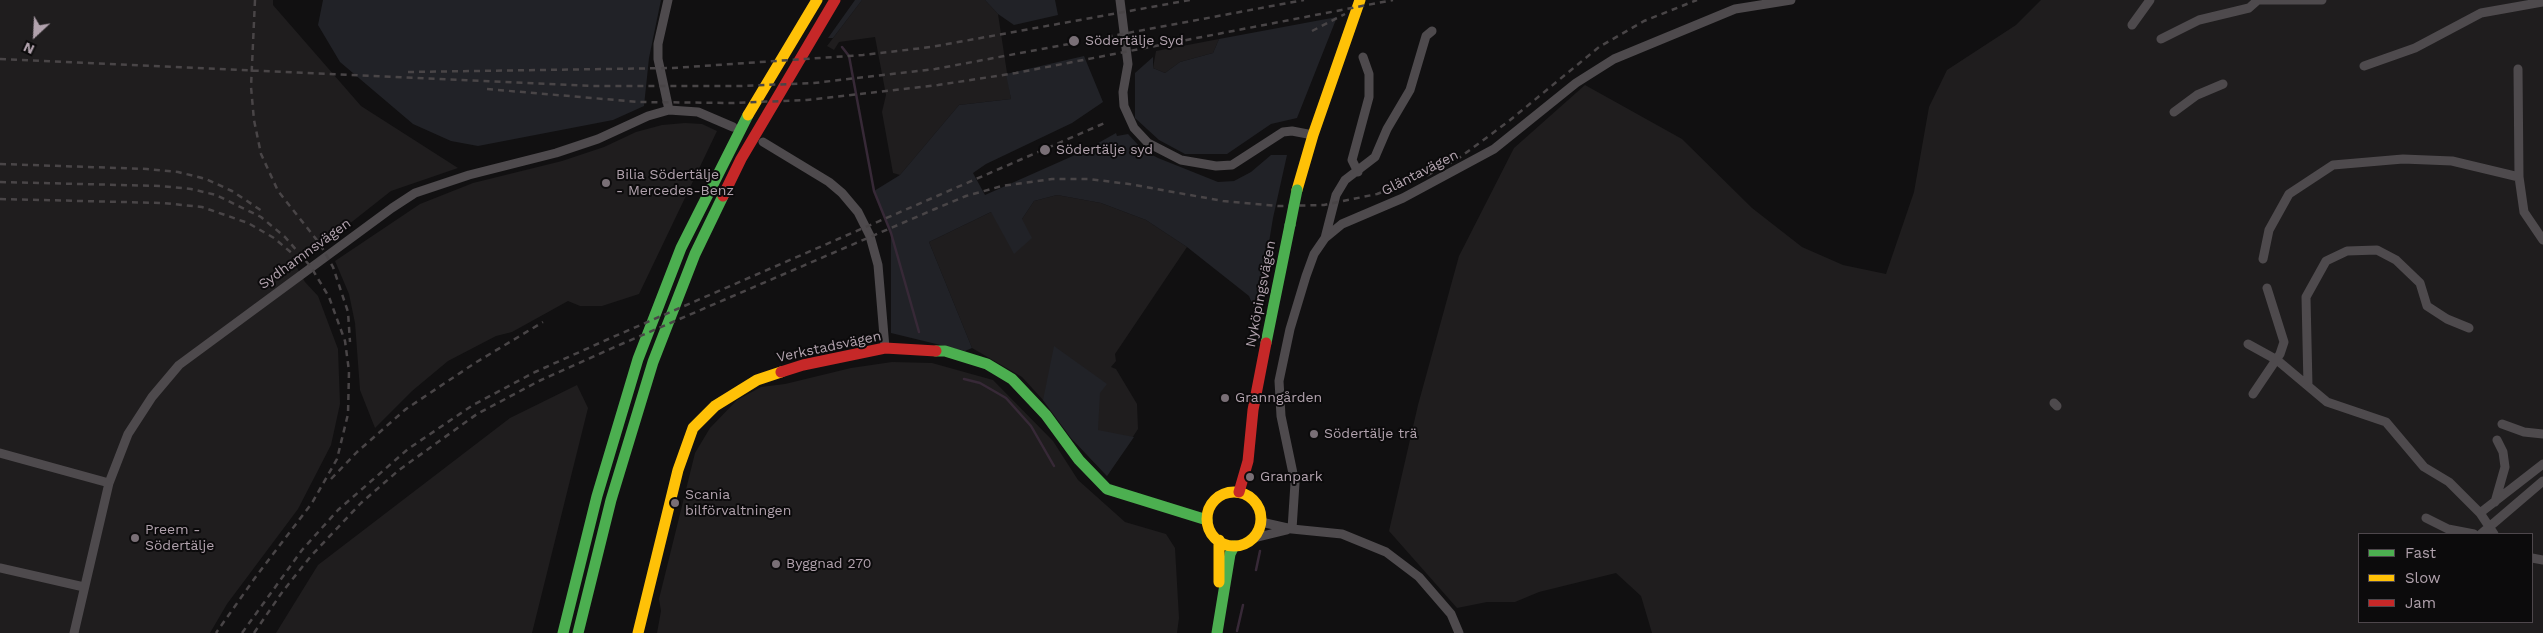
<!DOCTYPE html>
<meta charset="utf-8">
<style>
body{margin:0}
#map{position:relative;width:2543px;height:633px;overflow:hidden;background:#111011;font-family:"Work Sans",sans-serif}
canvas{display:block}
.legend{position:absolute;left:2358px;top:533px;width:175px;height:90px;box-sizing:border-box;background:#0c0b0c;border:1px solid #4e474c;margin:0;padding:6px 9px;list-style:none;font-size:15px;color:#b1a2ad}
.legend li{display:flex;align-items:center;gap:10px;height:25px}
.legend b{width:25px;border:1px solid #4e474c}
.north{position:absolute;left:10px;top:10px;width:50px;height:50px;-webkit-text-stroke:4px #0c0b0c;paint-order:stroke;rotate:205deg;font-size:14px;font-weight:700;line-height:20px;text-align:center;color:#b1a2ad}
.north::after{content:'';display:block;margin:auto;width:18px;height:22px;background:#b1a2ad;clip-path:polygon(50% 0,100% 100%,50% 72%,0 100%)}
</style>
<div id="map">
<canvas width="2543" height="633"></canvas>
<ul class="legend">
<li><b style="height:6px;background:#4caf50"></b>Fast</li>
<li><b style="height:6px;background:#ffc107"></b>Slow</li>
<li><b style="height:6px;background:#c62828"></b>Jam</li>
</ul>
<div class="north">N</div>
</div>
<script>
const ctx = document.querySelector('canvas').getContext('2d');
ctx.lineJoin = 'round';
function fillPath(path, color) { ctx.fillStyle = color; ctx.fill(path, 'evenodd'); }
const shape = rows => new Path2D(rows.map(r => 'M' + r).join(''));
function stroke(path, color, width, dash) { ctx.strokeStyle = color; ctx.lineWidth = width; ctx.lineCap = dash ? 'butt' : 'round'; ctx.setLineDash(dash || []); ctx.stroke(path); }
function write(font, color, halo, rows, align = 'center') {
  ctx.font = font + ' "Work Sans",sans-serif'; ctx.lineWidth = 4; ctx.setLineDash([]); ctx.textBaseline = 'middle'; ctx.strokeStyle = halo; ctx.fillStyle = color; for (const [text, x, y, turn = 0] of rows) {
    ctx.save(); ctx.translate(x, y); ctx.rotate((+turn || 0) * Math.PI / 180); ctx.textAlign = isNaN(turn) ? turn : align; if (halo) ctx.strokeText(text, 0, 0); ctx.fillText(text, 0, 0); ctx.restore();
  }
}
const built = shape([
 [0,0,273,0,273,5,361,106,458,168,391,191,296,266,305,282,318,296,338,349,340,404,331,445,298,509,227,604,210,633,0,633],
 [862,0,985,0,998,14,1011,99,959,105,900,175,893,173,882,112,886,95,875,37,839,42,834,50,827,46],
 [2041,0,2543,0,2543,633,1652,633,1641,596,1616,573,1539,592,1515,602,1487,602,1457,608,1389,531,1418,405,1459,256,1514,148,1585,85,1682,139,1752,208,1802,247,1843,265,1886,274,1914,192,1929,107,1947,70,2016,25],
 [2359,534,2532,534,2532,622,2359,622],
 [1219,39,1213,53,1180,62,1165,73,1153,68,1156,51],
 [685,123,702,124,717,131,639,294,602,306,580,306,568,301,512,332,496,336,448,361,412,391,375,428,360,390,355,323,349,294,335,261,420,204,473,183,562,161,604,147,636,132,662,125],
 [1057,195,1101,203,1146,220,1187,247,1115,354,1116,361,1111,367,1116,369,1137,404,1138,429,1107,476,1071,438,1043,400,1022,377,972,348,929,242,991,212,1022,219,1034,201],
 [892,362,932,363,993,380,1053,441,1078,480,1125,522,1166,534,1175,548,1179,618,1177,633,657,633,661,611,659,599,695,453,710,428,737,400,761,387,785,384,851,368],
 [577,385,588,408,532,633,276,633,318,565,510,418]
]);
const green = shape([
 [323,0,661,0,649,58,644,106,613,120,478,146,451,141,413,124,340,62,318,25],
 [855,0,862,0,833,38,828,38],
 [985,0,1055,0,1058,15,1014,25,998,14],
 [1337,17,1297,118,1271,124,1227,154,1185,154,1159,140,1135,118,1135,73,1153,57,1153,68,1165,73,1180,62,1213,53,1219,39],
 [1084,56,1103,102,1072,123,986,164,973,173,985,195,1084,151,1116,133,1117,136,1128,134,1143,150,1158,158,1218,182,1234,181,1251,172,1271,155,1287,155,1273,218,1257,315,1249,296,1187,247,1146,220,1101,203,1057,195,1034,201,1022,219,1032,238,1014,254,991,212,929,242,972,348,965,351,891,333,891,233,874,191,900,175,959,105,1011,99,1006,74],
 [1054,346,1107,384,1100,393,1098,430,1134,437,1107,476,1071,438,1043,400]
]);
const stream = shape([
 [842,47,849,56,874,191,891,233,919,332],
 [964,379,980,383,1006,398,1031,426,1054,466],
 [1256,570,1260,551],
 [1237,631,1243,605]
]);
const street = shape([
 [668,0,658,44,658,59,669,110],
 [1120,0,1128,64,1123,92,1124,106,1134,128,1148,143,1181,160,1216,166,1232,165,1283,132,1292,131,1313,135],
 [2132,25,2150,0],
 [2161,39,2199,20,2249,8,2258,0,2322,0],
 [2364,66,2415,48,2481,13,2543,2],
 [2518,69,2519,177,2524,212,2543,240],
 [2174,112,2197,95,2223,84],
 [763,142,829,182,842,193,858,212,870,236,878,265,885,348],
 [1358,172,1352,160,1369,97,1369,74,1363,57],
 [1325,238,1336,195,1345,180,1375,157,1387,129,1410,90,1426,36,1432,31],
 [2263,259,2269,230,2289,194,2333,165,2403,159,2452,161,2519,177],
 [2248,344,2277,360,2327,402,2386,422,2424,467,2449,482,2480,513,2494,534],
 [2308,386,2306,297,2326,261,2347,251,2377,250,2396,260,2420,283,2427,306,2447,319,2469,328],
 [2253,394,2280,354,2284,342,2267,288],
 [2054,403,2057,406],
 [2502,424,2524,432,2543,434],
 [0,453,109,483],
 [2495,502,2505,467,2503,452,2497,440],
 [2480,513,2543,464],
 [2426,518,2448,529,2474,534],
 [1261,522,1292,529,1342,534,1386,552,1419,577,1451,614,1459,633],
 [1292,529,1295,483,1281,416,1279,381,1290,329,1306,276,1314,254,1325,238,1342,224,1403,198,1494,149,1576,83,1614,59,1735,9,1791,0],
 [2481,534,2543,481],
 [1254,538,1287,530],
 [2532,558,2543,560],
 [0,568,84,587],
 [74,633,109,483,128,434,152,397,179,365,392,208,415,193,469,175,556,153,598,139,648,116,669,110,698,112,733,127]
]);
const fast = shape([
 [1266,343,1290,225],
 [936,351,945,351,987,364,1012,379,1046,415,1079,460,1107,489,1207,520],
 [563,633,597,496,638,359,681,248,748,115],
 [578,633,611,500,653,362,695,254,723,196],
 [1217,633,1230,554,1234,546]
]);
const slow = shape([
 [748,115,817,0],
 [1297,190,1313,135,1360,0],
 '1207 519a27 27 0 1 1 54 0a27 27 0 1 1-54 0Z',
 [1219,540,1219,582],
 [638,633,678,470,693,428,715,406,757,380,781,372]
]);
const jam = shape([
 [723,196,741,159,835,0],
 [781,372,803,365,885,348,936,351],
 [1239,492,1248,461,1253,410,1266,343]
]);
const rail = shape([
 [255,0,251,87,254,120,261,154,278,191,320,244,333,267,348,312,350,342],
 [1312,31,1345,14],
 [0,59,593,86,742,86,814,83,935,69,1304,0],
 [408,72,673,68,863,55,931,47,1190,0],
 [487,89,639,102,732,103,807,100,938,85,1016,73,1393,0],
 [0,164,147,169,178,172,206,179,232,191,262,211],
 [0,182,161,186,191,189,216,195,261,217,285,237,311,267,329,297,345,341,349,371,348,414,337,459,312,503,257,575,216,633],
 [0,199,163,203,202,207,248,223,274,238,294,255],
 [331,479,357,452,406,409,475,363,543,322],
 [242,633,302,550,338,510,408,449,473,405,535,372,613,337,1107,122],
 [254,633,283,591,311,556,361,503,399,470,477,414,539,381,617,346,935,209,966,196,1002,186,1052,179,1089,179,1129,184,1223,201,1278,206,1324,205,1377,194,1428,175,1459,158,1509,121,1599,47,1644,21,1697,0]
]);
const fastBridge = shape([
 [1290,225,1297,190]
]);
const markers = [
 [1074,41,6,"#796f76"],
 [1045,150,6,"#796f76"],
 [606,183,5,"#796f76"],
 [1225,398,5,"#796f76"],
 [1314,434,5,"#796f76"],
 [1250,477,5,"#796f76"],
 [675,503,5,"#796f76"],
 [135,538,5,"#796f76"],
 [776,564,5,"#796f76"]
];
const poiNames = [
 ["Södertälje Syd",1085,41],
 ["Södertälje syd",1056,150],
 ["Bilia Södertälje",616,175],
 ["- Mercedes-Benz",616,191],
 ["Granngården",1235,398],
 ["Södertälje trä",1324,434],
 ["Granpark",1260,477],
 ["Scania",685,495],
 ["bilförvaltningen",685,511],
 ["Preem -",145,530],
 ["Södertälje",145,546],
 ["Byggnad 270",786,564]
];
const streetNames = [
 ["Gläntavägen",1420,173,-27],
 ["Sydhamnsvägen",305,254,-36],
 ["Nyköpingsvägen",1261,294,-79],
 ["Verkstadsvägen",829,347,-12]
];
fillPath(built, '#1f1d1e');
fillPath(green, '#212227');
stroke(stream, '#372937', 2.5);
stroke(street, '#4e4a4d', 9);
stroke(fast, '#4caf50', 11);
stroke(slow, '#ffc107', 11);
stroke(jam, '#c62828', 11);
stroke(rail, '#494547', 2.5, [6, 5]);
stroke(fastBridge, '#4caf50', 11);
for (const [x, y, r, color] of markers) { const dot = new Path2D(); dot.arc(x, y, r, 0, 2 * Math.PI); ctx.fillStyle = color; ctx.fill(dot); stroke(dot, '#0c0b0c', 2); }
write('14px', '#b1a2ad', '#0c0b0c', poiNames, 'left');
write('14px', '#b1a2ad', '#0c0b0c', streetNames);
</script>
